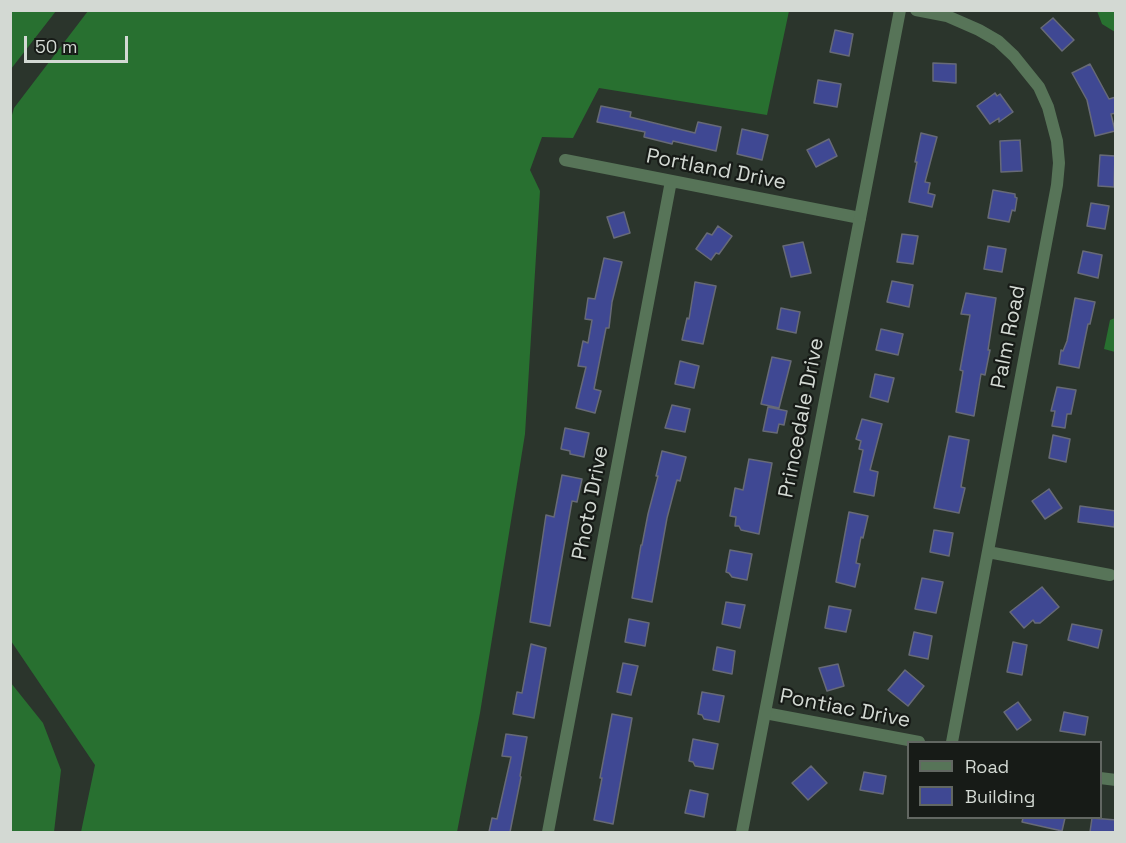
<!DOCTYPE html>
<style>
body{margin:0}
#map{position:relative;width:1126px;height:843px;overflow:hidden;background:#2b352c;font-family:"Space Grotesk",sans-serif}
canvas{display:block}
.frame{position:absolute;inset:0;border:12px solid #d3d9d3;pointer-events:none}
.legend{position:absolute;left:907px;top:741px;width:195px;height:78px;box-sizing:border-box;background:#171b17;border:2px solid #626762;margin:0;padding:8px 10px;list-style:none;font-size:18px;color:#d3d9d3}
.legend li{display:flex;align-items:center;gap:12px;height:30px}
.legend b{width:30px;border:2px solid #626762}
.scale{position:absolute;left:24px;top:36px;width:104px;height:27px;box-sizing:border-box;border:3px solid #d3d9d3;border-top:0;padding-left:8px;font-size:18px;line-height:21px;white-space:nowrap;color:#d3d9d3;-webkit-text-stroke:4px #171b17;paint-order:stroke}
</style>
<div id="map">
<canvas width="1126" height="843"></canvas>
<div class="frame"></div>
<ul class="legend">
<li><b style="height:8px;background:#577458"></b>Road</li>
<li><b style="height:16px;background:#3f4893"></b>Building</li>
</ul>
<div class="scale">50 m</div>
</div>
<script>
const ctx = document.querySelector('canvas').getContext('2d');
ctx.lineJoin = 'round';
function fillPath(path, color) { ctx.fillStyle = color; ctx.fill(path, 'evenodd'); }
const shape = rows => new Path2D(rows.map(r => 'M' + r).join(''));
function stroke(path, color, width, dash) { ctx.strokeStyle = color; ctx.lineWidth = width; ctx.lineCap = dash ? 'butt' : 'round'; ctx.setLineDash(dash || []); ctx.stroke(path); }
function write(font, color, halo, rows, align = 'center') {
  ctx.font = font + ' "Space Grotesk",sans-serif'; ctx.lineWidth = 4.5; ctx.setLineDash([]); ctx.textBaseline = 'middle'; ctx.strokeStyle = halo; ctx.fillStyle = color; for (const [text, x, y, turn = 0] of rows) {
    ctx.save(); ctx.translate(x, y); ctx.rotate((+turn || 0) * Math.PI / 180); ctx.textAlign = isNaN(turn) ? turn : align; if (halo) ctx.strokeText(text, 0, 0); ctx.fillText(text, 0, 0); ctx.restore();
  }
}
const forest = shape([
 [11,10,56,11,11,69,10,11],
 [88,11,789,11,767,115,599,88,573,138,542,137,530,170,540,191,525,434,480,713,457,832,81,832,95,765,11,641,10,122,14,108],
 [1097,11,1115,11,1115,32,1102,24],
 [1115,318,1115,352,1104,349,1110,320],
 [11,683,43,723,61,770,54,832,11,832]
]);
const building = shape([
 [1053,18,1074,40,1062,51,1041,28,1053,18],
 [835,30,853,34,849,56,830,52,835,30],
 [933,63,956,64,956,83,933,81,933,63],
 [1090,64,1109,99,1116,97,1116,113,1111,114,1115,131,1095,136,1087,100,1072,73,1090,64],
 [818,80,841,84,837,107,814,103,818,80],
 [995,93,997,96,1000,94,1013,112,999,122,999,118,990,124,977,106,995,93],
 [601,106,631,112,630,117,695,133,698,122,721,127,716,151,673,141,672,144,644,137,645,132,597,122,601,106],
 [742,129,768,135,762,160,737,154,742,129],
 [921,133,937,137,925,182,930,183,928,193,935,195,932,207,909,202,917,162,915,162,921,133],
 [829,139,837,156,816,167,807,150,829,139],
 [1020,140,1022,171,1001,172,1000,141,1020,140],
 [1100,155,1115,156,1114,187,1098,186,1100,155],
 [993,190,1015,194,1015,197,1017,198,1015,211,1012,210,1009,222,988,218,993,190],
 [1091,203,1109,206,1105,229,1087,226,1091,203],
 [624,212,630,233,614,238,607,217,624,212],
 [718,226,732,236,719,254,716,253,711,260,696,249,707,233,712,235,718,226],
 [902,234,918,236,913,264,897,262,902,234],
 [803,242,811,273,791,277,783,246,803,242],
 [988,246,1006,249,1002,272,984,269,988,246],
 [1083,251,1102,255,1098,278,1078,273,1083,251],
 [604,258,622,262,612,302,609,328,606,328,594,389,601,391,595,413,576,408,586,367,578,366,583,341,588,343,592,320,585,319,588,298,595,299,604,258],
 [892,281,913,285,909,307,887,302,892,281],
 [695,282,716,286,703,344,682,340,687,318,689,319,695,282],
 [966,293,996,298,988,350,990,350,985,375,981,374,974,416,956,412,963,371,960,370,970,315,961,314,966,293],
 [1075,298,1095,302,1090,324,1088,324,1079,368,1059,364,1061,350,1063,351,1067,341,1075,298],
 [781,308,800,312,796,333,777,329,781,308],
 [881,329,903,334,898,355,876,350,881,329],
 [772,357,791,361,779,408,761,404,772,357],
 [680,361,699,366,694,388,675,384,680,361],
 [875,374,894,378,888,402,870,397,875,374],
 [1057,387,1076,390,1071,414,1067,414,1065,428,1052,426,1055,411,1051,411,1057,387],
 [672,405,690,409,685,432,665,428,672,405],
 [768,407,787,411,784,425,779,424,777,433,763,431,768,407],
 [862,419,882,424,870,470,878,472,874,496,854,492,863,450,859,449,861,441,856,439,862,419],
 [565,428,589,433,584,457,570,454,570,451,561,449,565,428],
 [1053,435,1070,439,1066,462,1049,458,1053,435],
 [949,436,969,440,961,487,965,488,959,513,934,508,949,436],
 [662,451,686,457,680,481,677,480,667,518,652,602,632,598,641,545,642,545,648,514,658,476,656,476,662,451],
 [749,459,772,463,759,534,741,530,739,526,735,526,736,517,730,516,735,488,743,490,749,459],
 [562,475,582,479,577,502,572,501,550,626,530,622,546,515,554,517,562,475],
 [1049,489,1062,508,1045,519,1032,501,1049,489],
 [1080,506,1116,511,1114,527,1078,522,1080,506],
 [849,512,868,516,863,538,861,537,856,563,860,564,855,587,836,582,849,512],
 [934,530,953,533,949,556,930,552,934,530],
 [730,550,752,554,747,580,732,577,729,573,726,572,730,550],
 [922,578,943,582,936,613,915,609,922,578],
 [1042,587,1059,607,1040,623,1035,623,1033,620,1024,628,1010,612,1042,587],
 [726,602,745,605,740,628,722,624,726,602],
 [829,606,851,610,846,632,825,628,829,606],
 [629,619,649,623,645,646,625,642,629,619],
 [1072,624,1102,630,1098,648,1068,640,1072,624],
 [914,632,932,636,928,659,909,655,914,632],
 [1013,642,1027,645,1022,675,1007,672,1013,642],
 [531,644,546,648,534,718,513,714,517,692,522,693,531,644],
 [717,647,735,651,732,674,713,670,717,647],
 [623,663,638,666,631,695,617,692,623,663],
 [838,664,844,686,827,691,819,668,838,664],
 [905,670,924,686,908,706,888,690,905,670],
 [702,692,724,696,719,722,704,719,702,715,698,714,702,692],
 [1018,702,1031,720,1017,730,1004,712,1018,702],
 [1064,712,1088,717,1085,735,1060,731,1064,712],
 [612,714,632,718,613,824,594,820,602,778,600,778,612,714],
 [506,734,527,737,520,776,521,777,510,832,489,832,492,818,497,819,511,757,502,756,506,734],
 [693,739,718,744,713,769,695,766,693,762,689,761,693,739],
 [811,766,827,783,808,800,792,783,811,766],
 [864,772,886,776,883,794,860,790,864,772],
 [690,790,708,794,704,817,685,813,690,790],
 [1023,818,1065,818,1062,831,1022,822,1023,818],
 [1092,818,1116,820,1116,832,1090,832,1092,818]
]);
const minor = shape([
 [916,10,947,16,979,30,998,41,1014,56,1039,87,1048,107,1057,141,1059,163,1057,185,952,742],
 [565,160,860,218],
 [988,552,1110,575],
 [765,713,919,742],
 [1100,778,1116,780],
 [548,832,671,181]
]);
const tertiary = shape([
 [742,832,900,10]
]);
const streetNames = [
 ["Portland Drive",716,170,11],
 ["Palm Road",1009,337,-79],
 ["Princedale Drive",802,418,-79],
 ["Photo Drive",591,503,-79],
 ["Pontiac Drive",845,709,11]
];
fillPath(forest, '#287030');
fillPath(building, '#3f4893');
stroke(building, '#676a77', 1.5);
stroke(minor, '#577458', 12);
stroke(tertiary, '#577458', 12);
write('21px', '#d3d9d3', '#171b17', streetNames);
</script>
